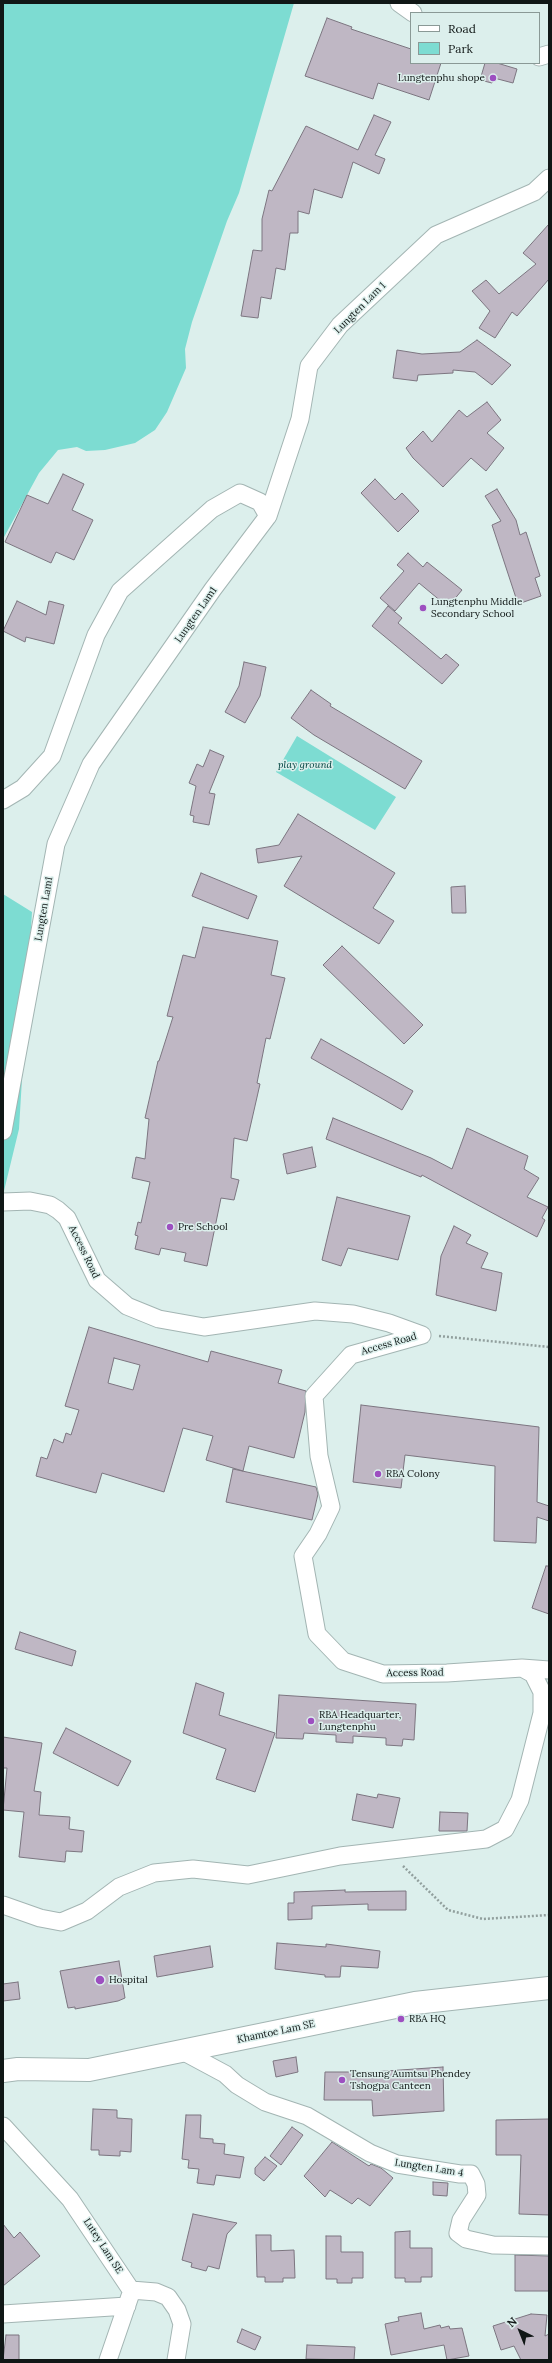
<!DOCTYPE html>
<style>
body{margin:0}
#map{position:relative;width:552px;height:2363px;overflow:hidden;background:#dcefec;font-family:Lora,serif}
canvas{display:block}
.frame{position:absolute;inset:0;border:4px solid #101716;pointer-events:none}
.legend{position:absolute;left:410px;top:12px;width:130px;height:52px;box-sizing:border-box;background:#dcefec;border:1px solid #8a9996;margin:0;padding:5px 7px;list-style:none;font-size:12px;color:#101716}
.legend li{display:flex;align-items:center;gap:8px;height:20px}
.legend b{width:20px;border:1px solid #8a9996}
.north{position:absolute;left:500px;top:2311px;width:40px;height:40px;-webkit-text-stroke:3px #dcefec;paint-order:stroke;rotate:317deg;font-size:11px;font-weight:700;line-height:16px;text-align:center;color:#101716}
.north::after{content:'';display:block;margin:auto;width:14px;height:18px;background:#101716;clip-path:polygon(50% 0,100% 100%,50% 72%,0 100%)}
</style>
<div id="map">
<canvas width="552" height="2363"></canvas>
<div class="frame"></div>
<ul class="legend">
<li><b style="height:5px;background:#fff"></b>Road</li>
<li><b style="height:11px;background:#7ddcd2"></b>Park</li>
</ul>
<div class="north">N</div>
</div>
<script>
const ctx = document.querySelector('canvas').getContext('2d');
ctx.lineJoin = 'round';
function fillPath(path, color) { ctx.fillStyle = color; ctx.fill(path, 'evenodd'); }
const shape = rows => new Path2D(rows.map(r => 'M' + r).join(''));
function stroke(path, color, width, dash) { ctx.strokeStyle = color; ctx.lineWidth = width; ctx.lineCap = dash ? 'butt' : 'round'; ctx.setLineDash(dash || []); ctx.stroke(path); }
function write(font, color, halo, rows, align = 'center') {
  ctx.font = font + ' Lora,serif'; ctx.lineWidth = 3; ctx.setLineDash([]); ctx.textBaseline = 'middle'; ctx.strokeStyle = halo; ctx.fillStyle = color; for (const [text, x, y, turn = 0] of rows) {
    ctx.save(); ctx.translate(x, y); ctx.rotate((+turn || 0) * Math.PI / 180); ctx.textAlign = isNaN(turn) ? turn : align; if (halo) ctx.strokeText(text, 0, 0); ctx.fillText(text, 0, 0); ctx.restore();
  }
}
const green = shape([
 [3,3,294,3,239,193,227,221,192,322,185,349,186,368,167,412,155,430,135,443,105,450,86,451,77,447,58,450,39,473,3,539],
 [297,736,396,797,375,830,276,772],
 [3,894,32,912,19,1129,3,1195]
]);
const building = shape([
 [327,18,352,27,351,29,411,49,411,63,441,63,429,100,378,83,373,99,305,76,327,18],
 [485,63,497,63,517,69,513,83,494,78,492,83,480,80,485,63],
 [374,115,391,122,375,155,385,159,379,174,353,162,342,198,314,189,309,214,298,211,298,233,290,233,285,270,276,268,271,299,261,297,258,318,241,316,253,250,262,251,262,219,269,190,272,191,306,126,358,150,374,115],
 [549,224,549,279,517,316,512,312,495,338,479,328,490,311,472,291,486,280,499,294,536,264,523,253,549,224],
 [477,340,511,365,492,385,475,372,453,370,453,373,418,375,417,381,393,378,397,350,422,354,460,352,477,340],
 [487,402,501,420,487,433,504,448,486,471,471,458,443,487,413,458,406,448,423,431,432,442,459,410,467,417,487,402],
 [63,474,84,484,72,510,93,520,74,560,56,552,51,563,5,542,27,495,48,504,63,474],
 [375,479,395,500,402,493,419,511,398,532,361,493,375,479],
 [497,489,516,520,520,535,526,532,540,576,535,578,541,596,518,604,492,525,501,521,485,496,497,489],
 [408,553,423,567,427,562,462,590,448,607,419,583,395,611,380,598,404,571,397,565,408,553],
 [17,601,46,615,49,601,64,605,54,644,26,637,25,642,3,631,17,601],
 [388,606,402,618,398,623,441,659,446,654,459,665,442,684,372,626,388,606],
 [244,662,266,667,260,696,245,723,225,712,239,686,244,662],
 [311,690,331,704,330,706,422,761,405,789,314,735,291,718,311,690],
 [210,750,224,756,209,793,215,794,209,825,193,822,194,816,190,815,196,786,189,783,197,764,203,767,210,750],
 [298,814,395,873,373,908,394,921,379,944,284,886,302,856,258,863,256,849,279,845,298,814],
 [201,873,257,896,248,919,192,896,201,873],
 [465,886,466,913,452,913,451,887,465,886],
 [203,927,278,941,271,975,285,978,270,1039,266,1038,257,1083,260,1084,247,1141,234,1138,231,1178,239,1180,234,1200,221,1198,207,1266,184,1261,186,1253,161,1248,159,1255,135,1249,138,1236,135,1235,138,1222,141,1223,150,1182,132,1178,136,1157,145,1159,149,1119,145,1118,158,1061,159,1061,173,1017,167,1016,183,955,195,958,203,927],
 [342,946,423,1025,404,1044,323,965,342,946],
 [321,1039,413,1091,402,1110,311,1058,321,1039],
 [333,1118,431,1158,452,1169,467,1128,528,1156,524,1169,539,1178,527,1197,548,1207,542,1218,545,1220,537,1237,422,1175,421,1177,326,1139,333,1118],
 [312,1147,316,1167,287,1174,283,1154,312,1147],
 [337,1197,410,1216,398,1260,348,1248,341,1266,322,1260,337,1197],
 [454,1226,471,1235,466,1243,488,1253,481,1268,502,1273,496,1311,436,1295,441,1256,454,1226],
 [89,1327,208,1362,211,1351,282,1370,278,1383,306,1391,305,1412,294,1458,249,1446,243,1471,206,1460,213,1436,183,1428,164,1492,102,1473,96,1493,36,1476,41,1457,47,1459,54,1439,63,1443,66,1433,71,1435,79,1410,65,1406,89,1327],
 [114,1358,140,1365,133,1390,108,1383,114,1358],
 [361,1405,539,1427,537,1502,549,1506,549,1521,537,1517,536,1543,494,1541,495,1466,405,1455,401,1488,353,1482,361,1405],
 [233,1469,316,1487,318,1494,312,1520,226,1502,233,1469],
 [546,1566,549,1566,549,1614,532,1608,546,1566],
 [20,1632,76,1651,72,1666,15,1649,20,1632],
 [196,1683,224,1693,219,1715,275,1733,255,1792,216,1779,226,1749,183,1733,196,1683],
 [279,1695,416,1704,414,1740,403,1739,402,1746,386,1745,386,1738,353,1736,353,1743,336,1742,336,1735,304,1733,303,1739,276,1738,279,1695],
 [66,1728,131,1761,118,1786,53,1753,66,1728],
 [3,1737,42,1743,34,1791,41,1792,39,1815,70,1817,69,1829,84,1831,82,1852,66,1851,65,1862,19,1857,24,1812,3,1810,7,1768,3,1768,3,1737],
 [357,1794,377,1798,378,1794,400,1798,393,1828,352,1820,357,1794],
 [440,1812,468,1813,467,1831,439,1831,440,1812],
 [345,1890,345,1892,406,1891,406,1910,368,1910,368,1904,312,1906,312,1919,288,1920,288,1903,294,1903,294,1892,345,1890],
 [277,1943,326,1947,326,1944,380,1951,378,1968,341,1966,340,1977,325,1977,325,1975,275,1969,277,1943],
 [210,1946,213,1967,157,1977,154,1956,210,1946],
 [119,1961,125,1998,118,2001,75,2009,75,2007,68,2008,60,1971,119,1961],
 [18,1982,20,1999,3,2001,3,1984,18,1982],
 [296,2057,298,2072,276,2077,273,2061,296,2057],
 [443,2067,444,2111,373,2116,372,2100,324,2100,325,2072,372,2072,443,2067],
 [93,2109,117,2110,117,2118,132,2119,131,2152,120,2151,120,2156,99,2155,99,2150,91,2150,93,2109],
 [186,2115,201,2115,200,2138,213,2139,213,2143,225,2144,224,2154,244,2157,240,2178,216,2175,214,2185,197,2183,199,2169,188,2168,189,2160,182,2159,186,2115],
 [549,2119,549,2215,519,2214,521,2155,496,2155,496,2120,549,2119],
 [292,2127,303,2135,281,2165,270,2156,292,2127],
 [332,2142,369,2166,371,2164,381,2168,393,2178,370,2206,358,2198,352,2204,330,2190,325,2197,304,2176,332,2142],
 [265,2157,277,2166,264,2181,255,2174,255,2168,265,2157],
 [433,2182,448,2183,447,2196,433,2195,433,2182],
 [193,2214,237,2223,227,2234,219,2269,208,2266,206,2271,191,2267,192,2263,182,2260,193,2214],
 [3,2224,14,2238,20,2232,40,2256,3,2286,3,2224],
 [410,2231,410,2248,432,2248,432,2277,421,2277,421,2282,405,2282,405,2278,395,2278,395,2232,410,2231],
 [256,2235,271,2235,271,2251,294,2250,295,2278,283,2278,283,2282,265,2282,265,2277,257,2277,256,2235],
 [326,2236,341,2236,341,2252,363,2252,363,2278,352,2278,352,2283,337,2283,337,2279,326,2279,326,2236],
 [515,2255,549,2256,549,2291,515,2291,515,2255],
 [421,2313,424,2329,440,2325,441,2328,449,2326,450,2329,462,2328,469,2356,447,2360,444,2345,391,2355,385,2324,399,2321,398,2317,421,2313],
 [531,2314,547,2315,545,2336,549,2334,549,2360,521,2360,514,2346,501,2350,493,2326,531,2314],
 [242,2329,261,2337,255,2350,237,2342,242,2329],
 [6,2335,19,2335,19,2360,3,2360,6,2335],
 [307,2345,355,2347,354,2360,306,2359,307,2345]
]);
const path = shape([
 [439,1336,549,1347],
 [403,1866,448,1910,483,1919,549,1915]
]);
const minor = shape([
 [399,3,413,13],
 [539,57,549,54],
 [268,516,300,419,309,366,340,325,436,235,534,192,549,178],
 [3,800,23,788,52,756,96,635,120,591,212,509,240,493,260,502,268,516,213,589,91,764,56,844,3,1131],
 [3,1202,30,1201,50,1205,58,1210,67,1218,97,1280,127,1306,159,1319,204,1327,315,1311,353,1314,389,1323,422,1335],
 [522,1668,549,1670],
 [3,1905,40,1918,61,1922,87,1911,119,1887,154,1873,193,1869,248,1875,340,1856,486,1839,505,1829,520,1800,542,1713,542,1692,533,1674,522,1668,447,1673,383,1674,343,1661,317,1634,303,1556,318,1534,331,1507,319,1456,314,1396,351,1355,422,1335],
 [184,2052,225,2074,237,2085,265,2102,307,2116,370,2153,397,2164,460,2174,471,2174,476,2184,477,2195,461,2220,458,2233,466,2239,493,2245,549,2246],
 [3,2126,70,2199,131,2290,156,2292,168,2297,177,2310,182,2324,176,2360],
 [3,2314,127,2306],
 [108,2360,130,2296]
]);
const primary = shape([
 [3,2071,18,2069,89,2070,415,2003,549,1988]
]);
const markers = [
 [493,78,4,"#9d4fc0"],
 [423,608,4,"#9d4fc0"],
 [170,1227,4,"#9d4fc0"],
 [378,1474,4,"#9d4fc0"],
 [311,1721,4,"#9d4fc0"],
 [100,1980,5,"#9d4fc0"],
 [401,2019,4,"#9d4fc0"],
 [342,2080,4,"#9d4fc0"]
];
const poiNames = [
 ["Lungtenphu shope",485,78,"right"],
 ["Lungtenphu Middle",431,602],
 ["Secondary School",431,614],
 ["Pre School",178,1227],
 ["RBA Colony",386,1474],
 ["RBA Headquarter,",319,1715],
 ["Lungtenphu",319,1727],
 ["Hospital",109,1980],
 ["RBA HQ",409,2019],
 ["Tensung Aumtsu Phendey",350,2074],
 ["Tshogpa Canteen",350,2086]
];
const streetNames = [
 ["Lungten Lam 1",360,308,-45],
 ["Lungten Lam1",196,615,-55],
 ["Lungten Lam1",44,909,-80],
 ["Access Road",84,1252,64],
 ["Access Road",389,1344,-16],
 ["Access Road",415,1673,-1],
 ["Khamtoe Lam SE",276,2032,-12],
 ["Lungten Lam 4",429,2168,9],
 ["Lutey Lam SE",103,2246,57]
];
const parkNames = [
 ["play ground",305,765]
];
fillPath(green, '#7ddcd2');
fillPath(building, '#bfb7c4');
stroke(building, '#7c7580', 1);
stroke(minor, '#a3b5b3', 19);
stroke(primary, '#a3b5b3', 24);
stroke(path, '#919f9d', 2.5, [2, 2]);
stroke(minor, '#fff', 17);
stroke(primary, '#fff', 22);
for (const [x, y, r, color] of markers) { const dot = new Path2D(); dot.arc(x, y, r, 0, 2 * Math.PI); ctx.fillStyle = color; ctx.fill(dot); stroke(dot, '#dcefec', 1.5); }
write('10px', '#101716', '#dcefec', poiNames, 'left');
write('10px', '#101716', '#dcefec', streetNames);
write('italic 10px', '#004440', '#dcefec', parkNames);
</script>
